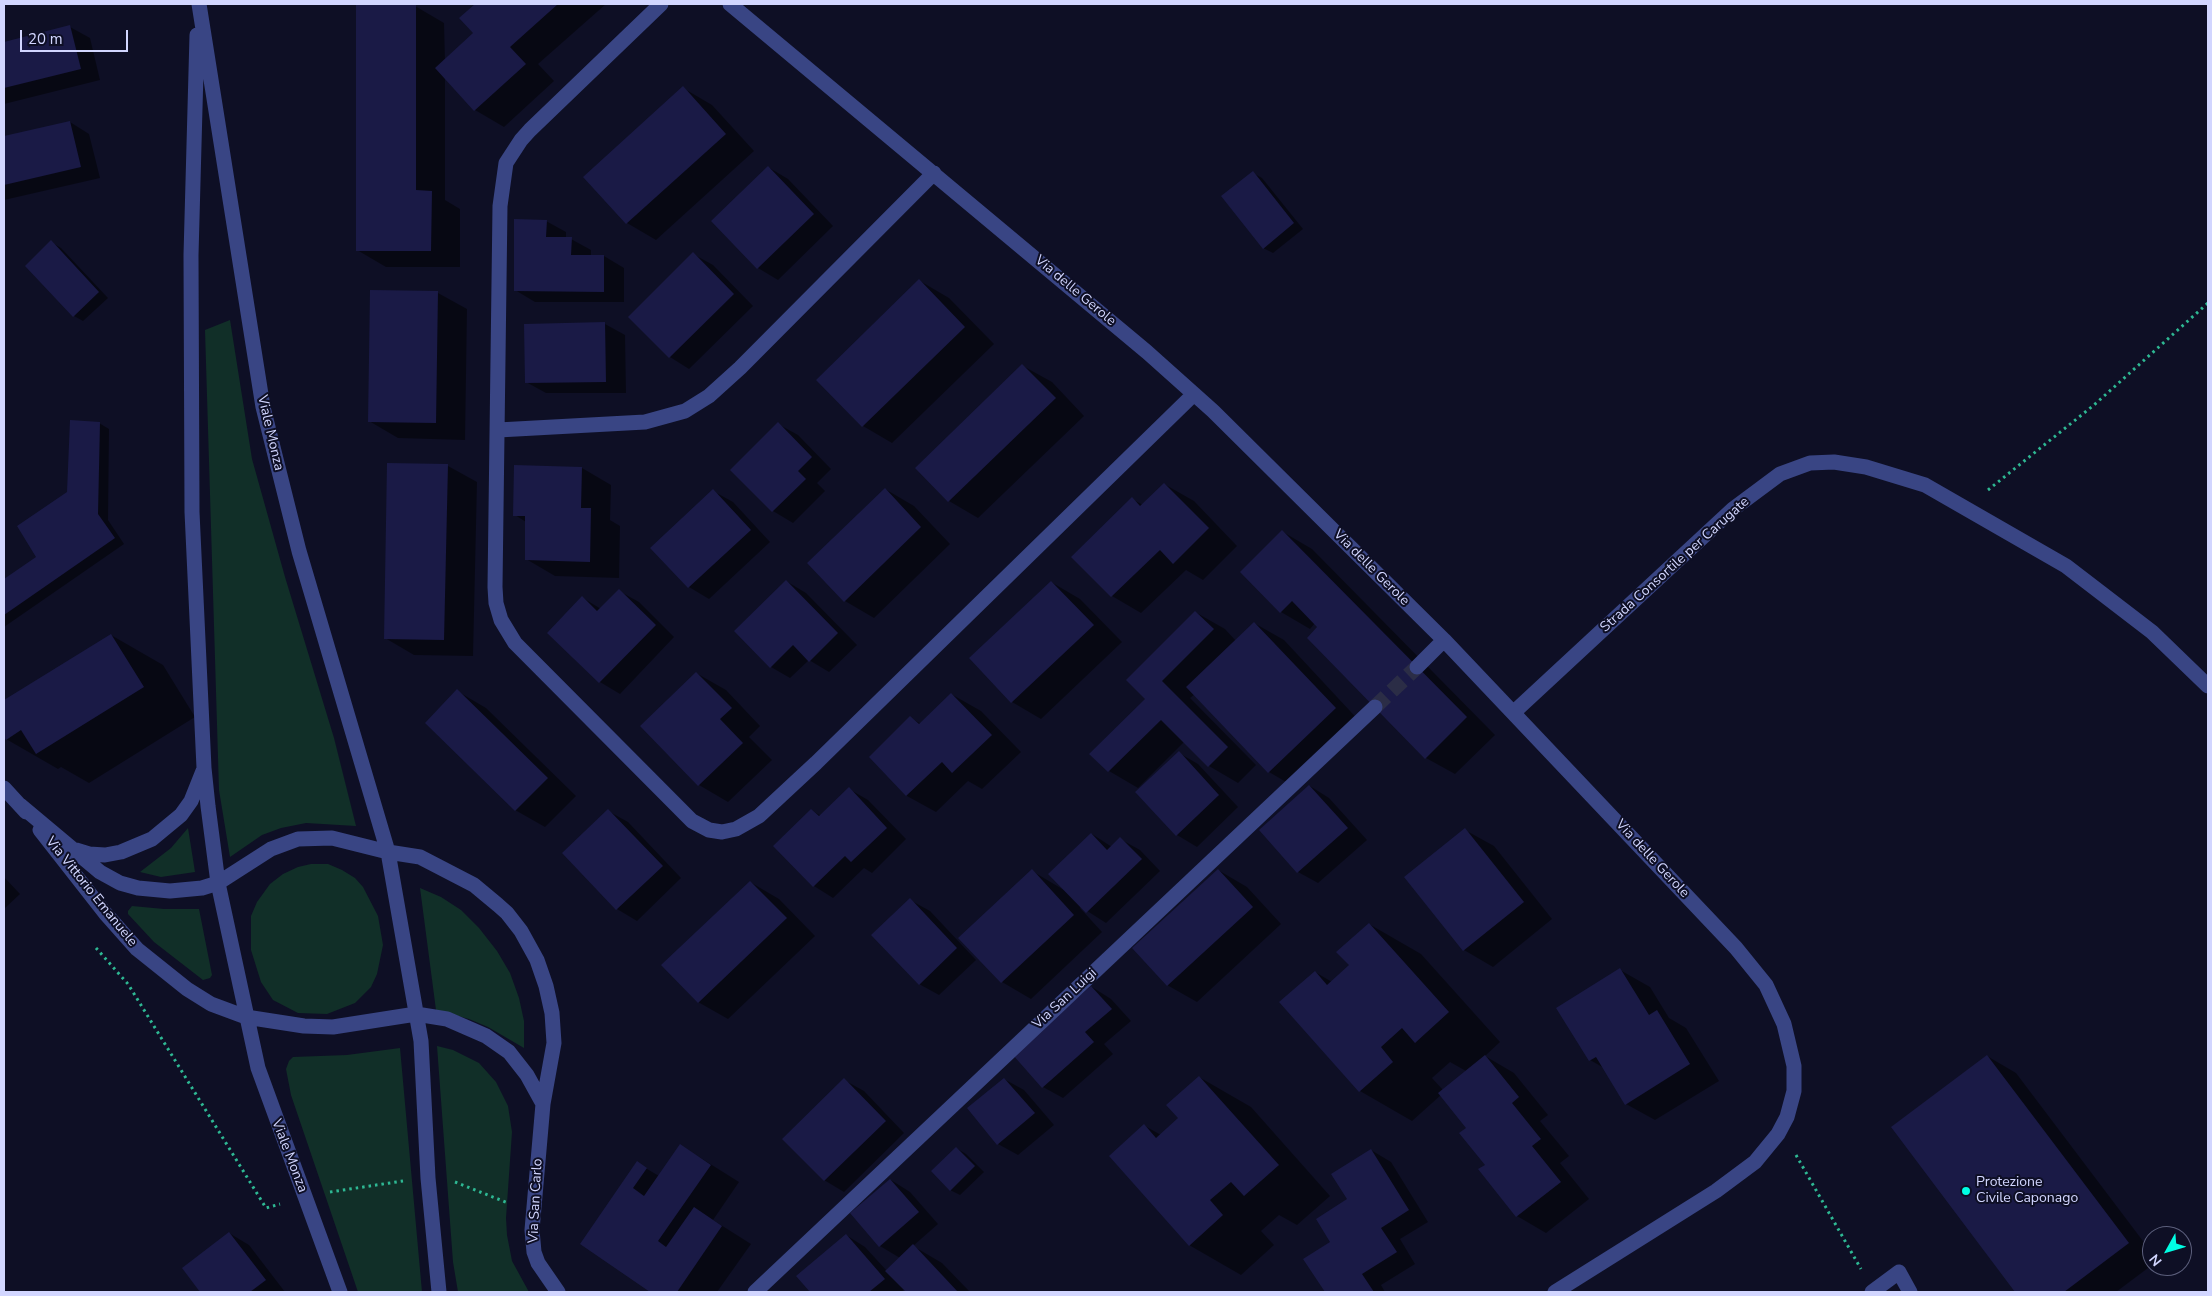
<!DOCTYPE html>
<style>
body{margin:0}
#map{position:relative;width:2212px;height:1296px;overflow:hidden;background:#0e0f25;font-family:"Nunito Sans",sans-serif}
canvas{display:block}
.frame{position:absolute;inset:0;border:5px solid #d2d6ff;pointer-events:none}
.north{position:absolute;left:2142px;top:1226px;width:50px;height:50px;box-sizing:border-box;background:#0e0f25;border:1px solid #5c5f7c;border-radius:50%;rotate:231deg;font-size:14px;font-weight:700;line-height:20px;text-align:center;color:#d2d6ff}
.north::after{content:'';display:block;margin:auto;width:18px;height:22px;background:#00fde3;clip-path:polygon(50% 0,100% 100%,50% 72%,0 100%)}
.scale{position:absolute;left:20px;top:30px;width:108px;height:22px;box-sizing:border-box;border:2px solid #d2d6ff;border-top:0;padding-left:6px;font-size:15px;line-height:18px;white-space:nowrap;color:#d2d6ff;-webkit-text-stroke:4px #0e0f25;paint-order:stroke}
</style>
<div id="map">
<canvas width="2212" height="1296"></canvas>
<div class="frame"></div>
<div class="north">N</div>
<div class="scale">20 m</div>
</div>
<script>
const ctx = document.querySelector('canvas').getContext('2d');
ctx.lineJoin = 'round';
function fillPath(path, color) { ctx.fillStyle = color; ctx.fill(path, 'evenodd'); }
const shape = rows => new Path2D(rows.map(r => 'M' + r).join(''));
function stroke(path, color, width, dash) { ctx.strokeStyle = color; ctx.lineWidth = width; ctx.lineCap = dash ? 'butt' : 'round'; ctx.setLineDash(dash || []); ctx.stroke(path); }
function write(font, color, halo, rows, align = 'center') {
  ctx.font = font + ' "Nunito Sans",sans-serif'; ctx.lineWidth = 4; ctx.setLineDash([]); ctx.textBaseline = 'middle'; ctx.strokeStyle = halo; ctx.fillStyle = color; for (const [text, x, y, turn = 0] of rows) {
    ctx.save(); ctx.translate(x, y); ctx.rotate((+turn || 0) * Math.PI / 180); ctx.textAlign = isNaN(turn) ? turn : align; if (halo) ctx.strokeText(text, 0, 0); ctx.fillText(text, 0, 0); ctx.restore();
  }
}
const green = shape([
 [230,320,252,459,285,577,334,738,356,826,306,823,281,828,262,835,230,857,219,790,205,330],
 [188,828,195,872,161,877,140,872,171,848],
 [311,864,328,864,342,870,355,878,363,887,378,916,383,945,377,974,371,987,355,1003,327,1014,298,1013,273,1000,261,982,251,950,251,916,257,902,270,884,283,874,298,867],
 [420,888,441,897,461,910,479,928,497,951,510,973,519,998,524,1021,524,1048,488,1027,469,1019,436,1010],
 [132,906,164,909,199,909,212,975,210,978,203,980,154,942,128,914,128,911],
 [437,1046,453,1050,479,1063,496,1082,508,1106,512,1132,506,1218,507,1235,512,1261,529,1292,458,1292,453,1262],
 [400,1048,422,1292,358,1292,291,1095,286,1069,289,1061,293,1057,347,1055]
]);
const shadow = shape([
 [477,4,606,4,538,64,554,81,504,127,475,110,445,76,445,200,460,209,460,267,386,267,357,250,415,6,444,23,445,61,475,34,461,18],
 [70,27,90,38,100,80,4,104,4,43],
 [683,88,712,105,754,151,656,240,627,223,585,177],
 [70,122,89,134,100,178,4,200,4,138],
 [768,167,788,179,833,226,778,280,758,268,713,221],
 [1253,173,1262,178,1303,229,1273,253,1263,248],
 [546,221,566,232,566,239,571,239,591,250,591,256,604,256,624,268,624,302,535,302,515,290],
 [51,242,61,248,108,298,83,321,74,316],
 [693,254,713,265,753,306,689,369,670,357],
 [920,281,949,298,994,344,892,443,863,426],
 [438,293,467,309,465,440,398,438,369,421],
 [605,324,625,335,626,393,546,393,526,382,526,325],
 [1023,366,1052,382,1084,416,978,518,949,501],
 [99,423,109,429,108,520,124,544,4,627,4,580,38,557],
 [778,424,798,435,831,469,817,483,825,491,793,523,773,511,732,470],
 [448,466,477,482,473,656,414,655,385,638],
 [515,467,582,468,611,485,610,520,620,526,619,578,555,576,526,559,526,522,515,515],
 [1164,484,1194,501,1237,546,1203,580,1186,570,1141,613,1112,596,1073,557,1132,499,1143,505],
 [885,489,914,506,950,544,874,618,845,601],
 [713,491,733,502,770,542,709,599,689,587,652,548],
 [1283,532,1312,549,1495,735,1455,774,1426,758,1315,623,1310,629,1281,612],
 [786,581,806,593,857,645,829,672,809,660,790,678,771,667],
 [1051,582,1080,599,1122,642,1041,719,1012,702,971,658],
 [619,591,639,602,674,637,620,694,600,682,549,633,583,598,601,609],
 [1195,612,1225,629,1236,641,1254,623,1284,640,1364,726,1298,789,1269,772,1195,694,1190,698,1256,765,1238,783,1209,766,1184,742,1138,788,1109,771],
 [111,635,163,665,195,717,89,783,61,767,58,769,6,739,4,735,4,702],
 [696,673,726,690,760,726,749,737,772,760,728,802,699,785],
 [457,691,486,708,576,796,545,827,515,810],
 [951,694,981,711,1021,752,982,789,968,781,936,812,907,796,870,757,911,718,921,724],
 [1179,753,1198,764,1238,807,1197,847,1177,835,1136,793],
 [1310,786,1329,798,1367,840,1318,883,1298,872],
 [849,789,868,800,906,839,872,873,864,868,833,898,814,886,775,846,811,810,821,816],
 [608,811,628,822,681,878,637,921,617,909,563,853],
 [1465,830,1494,846,1552,919,1493,967,1464,950],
 [1092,834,1112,847,1120,839,1140,850,1160,871,1106,923,1081,907,1080,908,1102,932,1031,999,1002,982,1032,871,1064,890],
 [1218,870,1247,887,1281,924,1197,1002,1167,985],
 [4,877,20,894,4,909],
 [750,882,779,899,815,936,728,1019,698,1002],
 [910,900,930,911,976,960,939,995,919,984],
 [1369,924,1421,954,1500,1042,1485,1056,1514,1073,1548,1115,1540,1121,1569,1156,1560,1163,1589,1199,1546,1233,1517,1216,1487,1165,1468,1128,1441,1095,1412,1121,1360,1091,1315,972,1332,982,1350,965],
 [1450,1062,1466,1071,1443,1090,1432,1078],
 [1620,970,1650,987,1669,1018,1686,1028,1719,1081,1655,1120,1626,1104,1604,1068,1590,1060],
 [1092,987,1111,999,1131,1021,1104,1044,1113,1054,1063,1098,1043,1087,1015,1055],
 [1987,1056,2016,1073,2152,1253,2152,1265,2116,1292,2016,1292,1892,1127],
 [1199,1077,1251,1107,1330,1196,1297,1225,1279,1215,1261,1231,1274,1245,1241,1275,1189,1245,1145,1126,1161,1135,1180,1118],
 [1004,1079,1024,1090,1054,1125,1018,1155,998,1144],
 [844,1080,864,1091,904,1133,844,1192,824,1180],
 [680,1145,739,1182,713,1220,751,1244,717,1292,652,1292,582,1244,637,1163,659,1176],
 [956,1148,966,1154,984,1172,960,1195,950,1190],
 [1371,1150,1391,1162,1428,1222,1400,1239,1415,1264,1381,1285,1385,1292,1326,1292,1305,1259,1332,1242,1348,1199],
 [891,1180,910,1192,938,1224,913,1246,942,1263,970,1292,907,1292,905,1289,901,1292,812,1292,798,1276,846,1235,865,1247,887,1271,900,1258,880,1246],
 [229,1233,249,1245,285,1292,202,1292,183,1268]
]);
const building = shape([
 [356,4,416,5,416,190,432,191,431,251,356,251],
 [475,4,558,4,510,47,526,64,474,111,435,68,473,33,459,18],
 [70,25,81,69,4,88,4,42],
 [683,86,726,134,626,224,583,177],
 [70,121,81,167,4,185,4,136],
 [768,166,814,214,757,269,711,221],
 [1253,171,1294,223,1263,249,1221,196],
 [514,219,547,220,546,237,572,237,571,255,604,255,604,292,514,291],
 [51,240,99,292,73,317,25,266],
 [693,252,734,294,669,358,628,317],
 [919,279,965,327,862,427,816,380],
 [370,290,438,291,436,423,368,422],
 [605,322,606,382,525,383,524,324],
 [1022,364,1056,398,948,502,915,468],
 [70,420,100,422,98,514,115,538,4,615,4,579,36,557,17,526,67,492],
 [778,422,812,457,798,471,806,479,772,512,730,470],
 [387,463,448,464,444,640,384,639],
 [514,465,582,467,581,508,591,508,590,562,525,560,525,516,513,516],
 [1164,483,1209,528,1173,564,1160,550,1111,597,1071,557,1132,497,1140,506],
 [885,488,921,527,844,602,807,563],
 [713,489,751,530,688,588,650,548],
 [1282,530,1467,717,1425,759,1307,638,1317,627,1292,601,1280,613,1240,572],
 [786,580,838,633,809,662,793,645,770,668,734,631],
 [1051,581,1094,625,1011,703,969,658],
 [619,589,656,625,599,683,547,633,582,596,597,611],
 [1195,611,1214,629,1162,681,1228,747,1208,767,1161,720,1108,772,1089,754,1145,699,1126,680],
 [1254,622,1336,708,1268,773,1186,687],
 [111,634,144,687,36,754,21,730,6,740,4,737,4,700],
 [696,672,732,708,720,719,743,743,698,786,640,726],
 [457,689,548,778,515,811,425,723],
 [951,693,992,735,952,773,942,762,906,796,869,757,910,716,919,724],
 [1179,751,1219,795,1176,836,1135,792],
 [1309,785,1348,828,1297,873,1259,830],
 [849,787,887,828,851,862,845,856,813,887,773,846,811,809,819,816],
 [608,809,663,866,616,910,562,853],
 [1465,828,1524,902,1463,951,1404,877],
 [1091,833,1107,850,1120,837,1142,859,1086,913,1048,874],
 [1032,869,1074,915,1001,983,958,938],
 [1218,869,1253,907,1167,986,1132,948],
 [750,881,787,918,698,1003,661,965],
 [910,898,957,948,919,985,871,935],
 [1369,923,1449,1012,1415,1043,1402,1028,1381,1047,1393,1062,1359,1092,1279,1002,1315,971,1327,985,1349,965,1336,952],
 [1620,968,1649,1015,1657,1010,1690,1064,1625,1105,1596,1057,1589,1061,1556,1008],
 [1091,986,1112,1009,1085,1032,1094,1042,1042,1088,1013,1055],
 [1485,1055,1519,1097,1512,1103,1541,1139,1532,1146,1561,1182,1516,1217,1478,1169,1485,1165,1459,1133,1466,1128,1438,1093],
 [1987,1055,2129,1243,2064,1292,2015,1292,1891,1127],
 [1199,1076,1279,1165,1244,1196,1231,1182,1210,1200,1223,1215,1189,1246,1109,1156,1144,1124,1156,1138,1178,1118,1166,1105],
 [844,1078,886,1121,824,1181,782,1139],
 [1004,1078,1035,1113,997,1145,967,1108],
 [680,1144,711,1165,658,1241,666,1247,694,1207,722,1226,677,1292,650,1292,580,1244,637,1161,647,1168,633,1188,644,1196],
 [956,1147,975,1166,950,1191,931,1171],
 [1371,1149,1409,1210,1381,1228,1397,1252,1362,1274,1374,1292,1325,1292,1303,1259,1330,1242,1316,1219,1347,1199,1331,1174],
 [890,1179,919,1212,879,1247,850,1213],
 [229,1232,266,1280,250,1292,200,1292,182,1268],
 [846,1234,885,1279,869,1292,810,1292,796,1276],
 [913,1244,958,1292,906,1292,885,1271]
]);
const minorTunnel = shape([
 [1375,707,1417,667]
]);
const path = shape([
 [1988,490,2094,405,2208,303],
 [96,948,128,984,266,1208,280,1204],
 [1796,1155,1861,1269],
 [455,1182,508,1203],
 [330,1192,403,1181]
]);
const minor = shape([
 [199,4,263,407,299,551,388,852,421,1041,428,1178,439,1292],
 [661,4,530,130,521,140,506,163,500,206,495,587,496,603,501,620,515,643,692,821,709,830,722,832,736,829,759,816,816,763,1194,394],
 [730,4,1147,352,1213,411,1444,640,1736,948,1766,985,1784,1024,1794,1066,1794,1091,1787,1117,1778,1134,1755,1162,1716,1191,1555,1292],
 [197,35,191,255,192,512,204,768,208,806,218,883,258,1068,340,1292],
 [498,430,645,422,685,411,709,396,740,368,934,173],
 [1417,667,1444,640],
 [1513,713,1733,509,1780,474,1810,463,1834,462,1866,467,1925,485,2066,566,2152,632,2208,686],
 [4,788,26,812],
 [20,805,100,872,120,883,138,888,170,891,202,888,218,883,271,849,298,839,332,838,388,852,420,857,474,885,498,905,507,913,521,931,537,960,546,986,552,1013,554,1043,543,1104,532,1230,534,1252,538,1263,558,1292],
 [40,830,105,913,137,949,187,989,211,1004,246,1017,304,1026,333,1027,416,1014,447,1019,486,1036,509,1052,527,1075,543,1104],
 [76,850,89,854,105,855,121,852,152,839,181,815,191,801,203,771],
 [755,1292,1375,707],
 [1872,1292,1899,1272,1910,1292]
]);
const markers = [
 [1966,1191,5,"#00fde3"]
];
const streetNames = [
 ["Via delle Gerole",1075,291,40],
 ["Viale Monza",270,433,77],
 ["Strada Consortile per Carugate",1675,565,-42],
 ["Via delle Gerole",1371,568,45],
 ["Via delle Gerole",1652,859,47],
 ["Via Vittorio Emanuele",91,892,51],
 ["Via San Luigi",1065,999,-43],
 ["Viale Monza",289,1156,69],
 ["Via San Carlo",536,1201,-87]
];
const poiNames = [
 ["Protezione",1976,1183],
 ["Civile Caponago",1976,1199]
];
fillPath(green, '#112f28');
fillPath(shadow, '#0007');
fillPath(building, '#1a1a46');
stroke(minorTunnel, '#2b2d46', 15, [15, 8]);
stroke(path, '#2eb893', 3, [2.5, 4]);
stroke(minor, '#394584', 15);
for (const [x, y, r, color] of markers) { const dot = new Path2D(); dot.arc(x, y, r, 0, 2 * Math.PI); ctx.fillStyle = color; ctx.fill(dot); stroke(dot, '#0e0f25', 2); }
write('14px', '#d2d6ff', '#0e0f25', streetNames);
write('14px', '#d2d6ff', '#0e0f25', poiNames, 'left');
</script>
